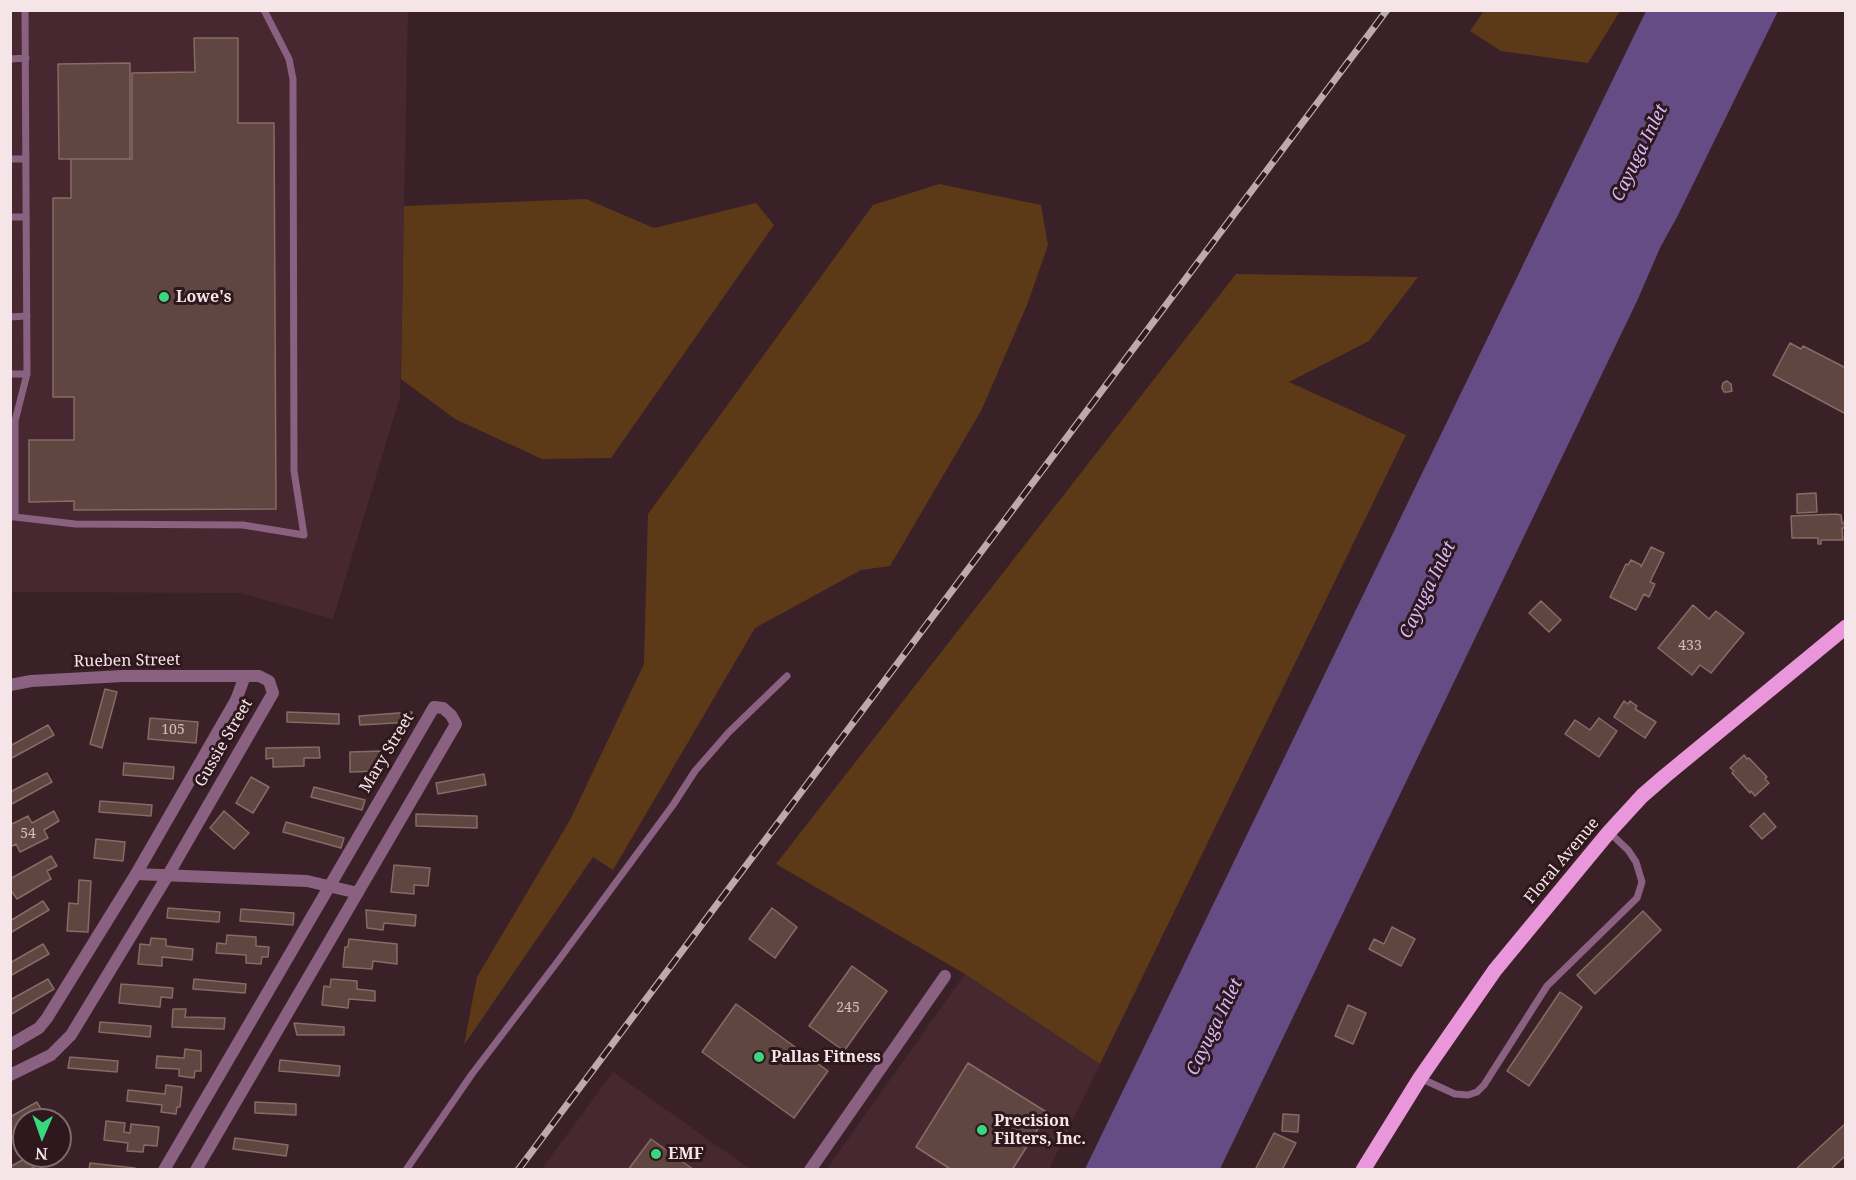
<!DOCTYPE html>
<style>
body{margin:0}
#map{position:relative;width:1856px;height:1180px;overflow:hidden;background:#392127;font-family:"Noto Serif",serif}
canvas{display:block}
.frame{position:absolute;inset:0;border:12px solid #f6e5e8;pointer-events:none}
.north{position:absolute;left:12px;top:1108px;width:60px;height:60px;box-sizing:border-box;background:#2f181d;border:2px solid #7f6a6e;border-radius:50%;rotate:182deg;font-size:16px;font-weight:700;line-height:24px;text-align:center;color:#f6e5e8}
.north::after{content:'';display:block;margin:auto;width:21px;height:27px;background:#37d880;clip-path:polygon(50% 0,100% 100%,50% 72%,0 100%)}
</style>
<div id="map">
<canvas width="1856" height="1180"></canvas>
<div class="frame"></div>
<div class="north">N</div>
</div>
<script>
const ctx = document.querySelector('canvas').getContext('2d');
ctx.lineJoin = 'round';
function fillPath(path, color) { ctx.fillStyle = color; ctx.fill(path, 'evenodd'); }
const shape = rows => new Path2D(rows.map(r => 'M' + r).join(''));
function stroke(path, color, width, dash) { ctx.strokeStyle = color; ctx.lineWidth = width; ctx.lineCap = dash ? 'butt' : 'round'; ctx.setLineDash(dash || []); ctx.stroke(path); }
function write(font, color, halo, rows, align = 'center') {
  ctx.font = font + ' "Noto Serif",serif'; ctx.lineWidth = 6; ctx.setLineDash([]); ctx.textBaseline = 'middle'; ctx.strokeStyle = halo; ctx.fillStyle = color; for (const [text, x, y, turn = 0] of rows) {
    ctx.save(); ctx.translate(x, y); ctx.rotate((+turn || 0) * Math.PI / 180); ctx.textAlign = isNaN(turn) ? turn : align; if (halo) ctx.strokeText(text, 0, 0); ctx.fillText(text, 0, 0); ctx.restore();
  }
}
const built = shape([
 [11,11,408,11,400,397,333,619,240,593,11,592],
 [965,974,1100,1064,1049,1169,826,1170],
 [613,1072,750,1169,541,1170]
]);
const green = shape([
 [1484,11,1484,10,1620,11,1588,63,1501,51,1470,31],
 [939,184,1041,205,1048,245,1027,305,981,411,890,566,861,570,755,628,613,870,593,857,464,1045,477,977,570,820,644,664,648,514,873,205],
 [586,199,654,228,756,203,774,225,611,458,542,459,455,419,401,379,404,206],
 [1236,274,1418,277,1369,341,1289,382,1406,435,1100,1064,965,974,776,864]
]);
const water = shape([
 [1646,11,1778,11,1677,217,1660,248,1637,301,1220,1169,1085,1169]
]);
const building = shape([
 [194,38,238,38,238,123,274,123,276,509,74,510,74,501,29,502,29,440,74,440,74,397,53,397,53,198,71,198,71,159,132,159,132,73,195,72,194,38],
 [130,63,130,159,59,159,58,64,130,63],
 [1790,343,1801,349,1803,346,1846,368,1846,414,1773,375,1790,343],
 [1727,381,1731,384,1732,391,1728,392,1724,392,1722,388,1723,383,1727,381],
 [1816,493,1817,512,1797,513,1797,494,1816,493],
 [1836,514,1841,515,1842,523,1846,523,1846,528,1842,528,1843,540,1821,540,1821,544,1818,544,1818,538,1792,538,1791,516,1836,514],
 [1651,547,1664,553,1650,582,1655,584,1649,597,1644,594,1636,610,1610,597,1626,564,1628,565,1631,560,1641,565,1641,567,1651,547],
 [1541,601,1561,620,1549,632,1529,613,1541,601],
 [1693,605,1709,619,1716,611,1744,633,1711,673,1700,665,1692,675,1658,648,1693,605],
 [105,689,117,692,102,748,90,744,105,689],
 [1624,701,1628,704,1630,701,1637,706,1635,709,1656,722,1645,738,1614,717,1624,701],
 [287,712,339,714,339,724,287,722,287,712],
 [412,712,412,722,360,725,359,716,412,712],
 [150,718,198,722,196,743,148,739,150,718],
 [1599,718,1617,731,1599,757,1565,734,1575,720,1590,730,1599,718],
 [48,725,54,735,10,759,10,746,48,725],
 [319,747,320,758,304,758,304,766,273,767,273,758,266,759,266,748,319,747],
 [382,751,382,771,350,772,350,752,382,751],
 [1744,755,1747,759,1749,758,1767,777,1765,779,1769,783,1755,796,1751,791,1750,793,1732,773,1734,771,1730,768,1744,755],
 [124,763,174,767,173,779,123,775,124,763],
 [47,773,52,782,10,805,10,792,47,773],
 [484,774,486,785,438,794,436,783,484,774],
 [251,777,269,787,253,813,236,803,251,777],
 [314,787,365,800,362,810,311,797,314,787],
 [100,801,152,805,151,816,99,812,100,801],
 [54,811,59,821,44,830,48,838,20,852,16,844,10,847,10,825,28,816,32,823,54,811],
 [224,811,249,833,234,849,210,828,224,811],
 [1764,813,1776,827,1762,839,1750,826,1764,813],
 [416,814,477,816,477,828,416,826,416,814],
 [286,822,344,838,341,848,283,832,286,822],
 [96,839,125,842,123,861,94,858,96,839],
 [51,856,57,866,47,871,51,879,17,899,12,892,10,892,10,879,51,856],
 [394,865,430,868,428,886,414,885,414,894,391,892,394,865],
 [79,880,91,881,88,932,67,931,69,903,78,904,79,880],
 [43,901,49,910,10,933,10,921,43,901],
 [168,908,220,912,219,922,167,918,168,908],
 [772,908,797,927,775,958,749,939,772,908],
 [241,909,294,913,293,925,240,921,241,909],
 [366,910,416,915,415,926,384,923,383,930,367,928,366,910],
 [1643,911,1661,930,1595,994,1577,975,1643,911],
 [1392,927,1415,939,1401,966,1369,949,1374,939,1384,944,1392,927],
 [227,935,256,937,256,946,269,947,268,957,262,957,261,964,246,963,246,955,216,953,217,943,226,944,227,935],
 [151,938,166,939,166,946,193,949,192,960,162,957,162,966,138,964,140,944,150,945,151,938],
 [349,939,397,944,397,964,373,961,372,969,343,967,345,947,348,947,349,939],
 [43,944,49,954,10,976,10,963,43,944],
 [852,966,887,991,844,1051,809,1026,852,966],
 [48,979,54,989,10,1015,10,1000,48,979],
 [194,979,246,984,245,993,193,989,194,979],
 [331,979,357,981,357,989,375,991,375,1001,349,999,348,1008,322,1005,324,986,330,987,331,979],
 [121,984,173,988,172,998,161,997,160,1007,119,1003,121,984],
 [1560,992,1582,1007,1529,1086,1507,1071,1560,992],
 [736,1004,828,1071,794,1118,702,1052,736,1004],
 [1348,1005,1366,1013,1353,1044,1335,1036,1348,1005],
 [173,1009,186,1009,185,1017,225,1018,224,1029,172,1027,173,1009],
 [100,1022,151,1026,150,1037,99,1032,100,1022],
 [294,1023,344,1027,344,1035,297,1035,294,1023],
 [185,1049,201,1051,201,1071,195,1071,194,1078,179,1076,179,1069,156,1068,157,1056,184,1058,185,1049],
 [70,1057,118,1061,117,1072,68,1068,70,1057],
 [280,1060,340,1066,339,1076,279,1071,280,1060],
 [968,1063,1048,1113,1012,1170,952,1170,916,1147,968,1063],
 [166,1085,182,1087,180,1107,177,1107,176,1114,161,1112,162,1105,127,1101,128,1090,165,1094,166,1085],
 [37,1102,47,1120,24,1120,24,1133,13,1139,10,1134,10,1117,37,1102],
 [255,1102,296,1104,296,1115,255,1113,255,1102],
 [1283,1114,1299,1115,1298,1132,1282,1131,1283,1114],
 [106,1121,125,1123,124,1132,130,1133,131,1124,159,1127,157,1146,144,1145,143,1152,127,1151,128,1143,104,1140,106,1121],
 [1846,1123,1846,1155,1830,1170,1795,1170,1846,1123],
 [1274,1133,1296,1143,1282,1170,1255,1170,1274,1133],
 [235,1138,288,1145,286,1156,233,1149,235,1138],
 [651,1139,694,1170,628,1170,651,1139],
 [29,1156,52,1157,29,1170,10,1170,10,1167,29,1156],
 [90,1163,135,1168,135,1170,89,1170,90,1163]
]);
const service = shape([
 [10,59,26,58],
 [10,159,26,159],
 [10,217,26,217],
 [10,317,27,316],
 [10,374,27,374],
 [13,517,15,517,15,421,27,374,25,10],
 [15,517,75,524,243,525,304,535,294,471,293,79,289,59,264,10],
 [1420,1078,1455,1094,1468,1095,1477,1092,1484,1085,1547,986,1637,898,1642,882,1636,862,1628,850,1609,832],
 [406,1170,472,1074,558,961,673,805,695,771,729,732,787,676]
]);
const minor = shape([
 [10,685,31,681,123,676,259,676,269,681,273,693,168,875,71,1035,51,1055,10,1075],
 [136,874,307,881,358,893],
 [10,1045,39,1028,47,1018,136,874,236,700,245,676],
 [164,1170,434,707,443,708,451,715,456,724,196,1170],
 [810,1170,945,976]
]);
const primary = shape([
 [1363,1170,1420,1078,1495,970,1609,832,1642,796,1665,776,1846,627]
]);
const rail = shape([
 [518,1170,1387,10]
]);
const markers = [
 [164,297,6,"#37d880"],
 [759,1057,6,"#37d880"],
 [982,1130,6,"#37d880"],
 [656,1154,6,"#37d880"]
];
const numberNames = [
 ["433",1690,646],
 ["105",173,730],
 ["54",28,834],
 ["245",848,1008]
];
const poiNames = [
 ["Lowe's",176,297],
 ["Pallas Fitness",771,1057],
 ["Precision",994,1121],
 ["Filters, Inc.",994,1139],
 ["EMF",668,1154]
];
const streetNames = [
 ["Rueben Street",127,661,-1],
 ["Gussie Street",224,743,-60],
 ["Mary Street",387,753,-59],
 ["Floral Avenue",1562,861,-50]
];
const waterNames = [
 ["Cayuga Inlet",1640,153,-64],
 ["Cayuga Inlet",1428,590,-64],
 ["Cayuga Inlet",1215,1027,-64]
];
fillPath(built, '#472830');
fillPath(green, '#5d3a17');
fillPath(water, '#664c85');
fillPath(building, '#604640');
stroke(building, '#876b64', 1.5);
stroke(service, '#8a6181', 7);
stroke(minor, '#8a6181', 12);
stroke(primary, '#ea96da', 15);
stroke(rail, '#bdaaae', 7);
stroke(rail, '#2f181d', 4.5, [14]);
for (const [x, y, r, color] of markers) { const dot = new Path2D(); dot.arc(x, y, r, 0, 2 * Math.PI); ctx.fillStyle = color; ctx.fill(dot); stroke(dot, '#2f181d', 2); }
write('14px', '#d0bdbe', null, numberNames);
write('bold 16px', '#f6e5e8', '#2f181d', poiNames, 'left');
write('16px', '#f6e5e8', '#2f181d', streetNames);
write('italic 18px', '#d5b7fc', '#2f181d', waterNames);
</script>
